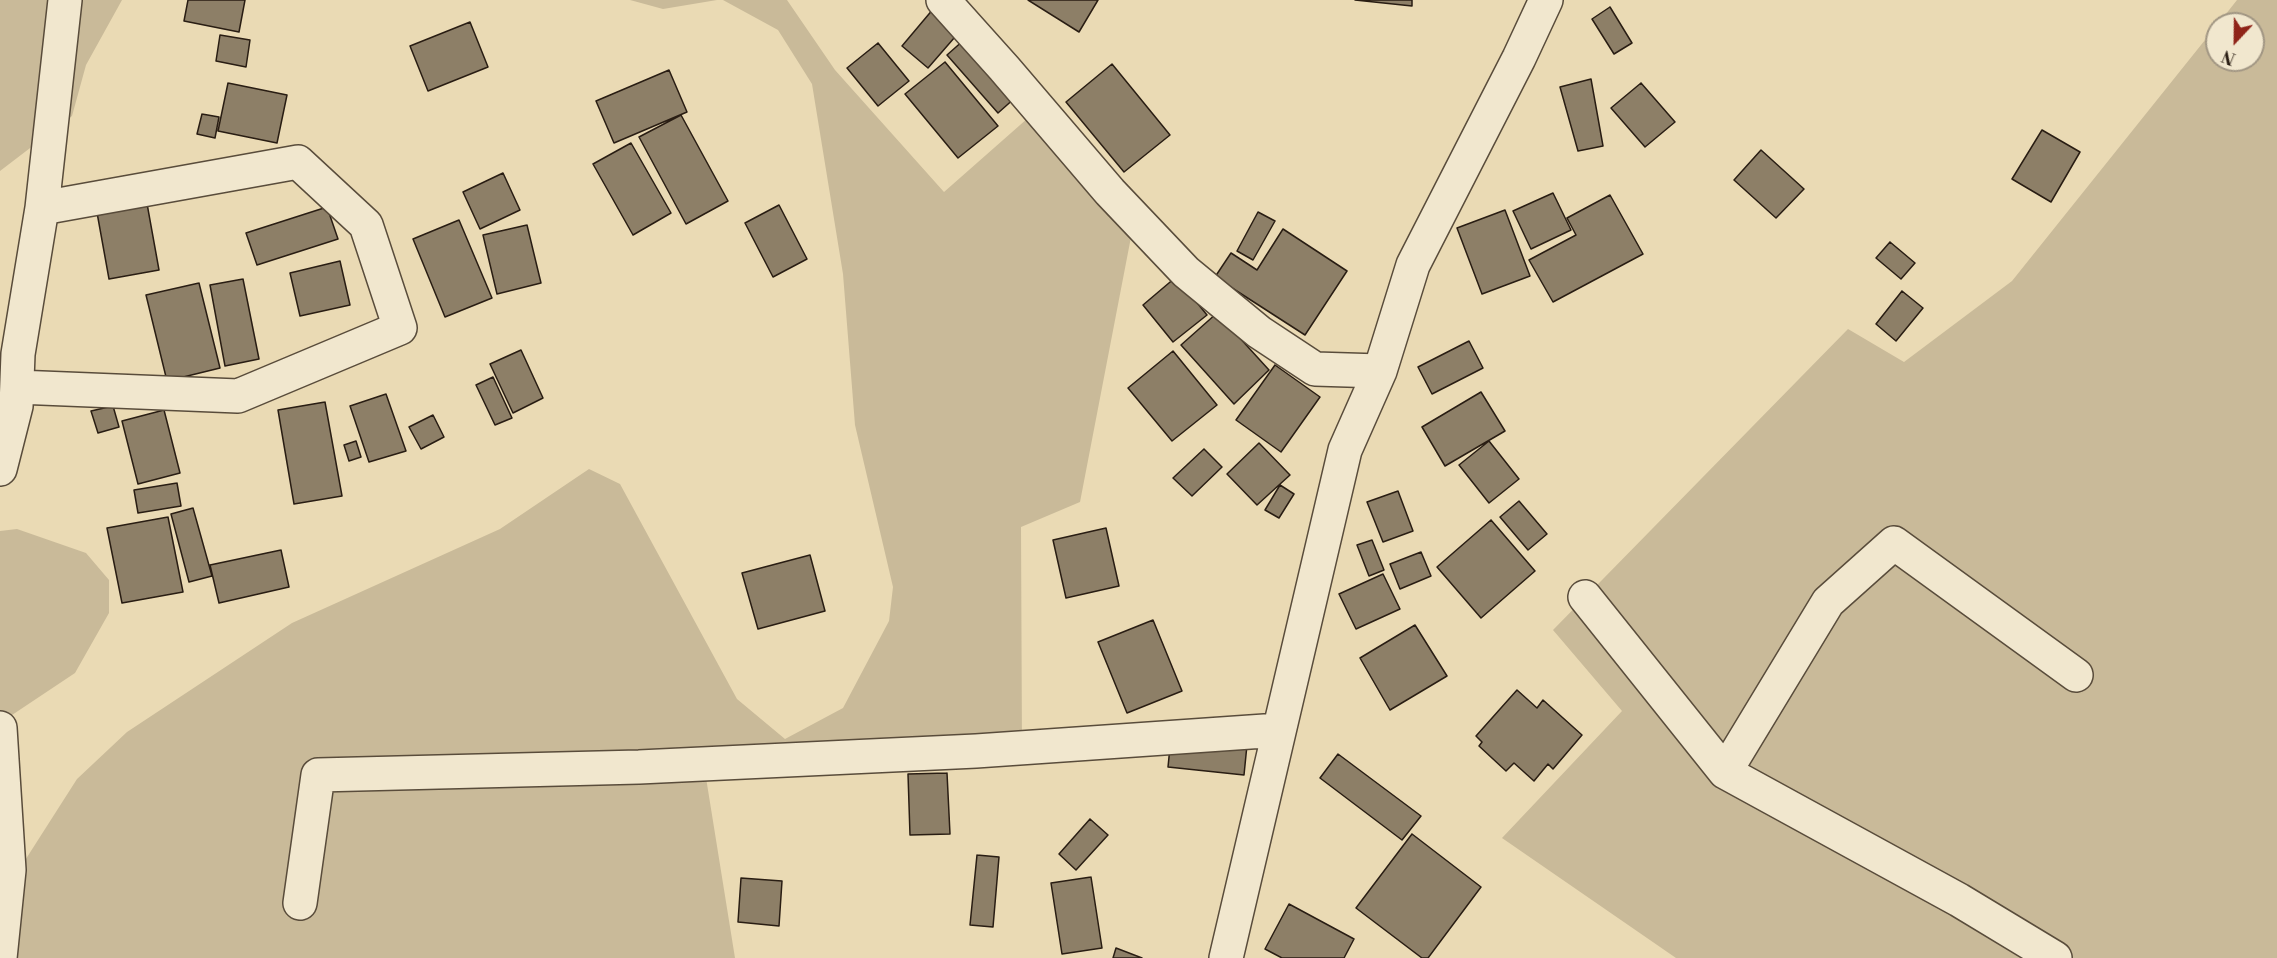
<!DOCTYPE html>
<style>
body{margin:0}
#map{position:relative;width:2277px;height:958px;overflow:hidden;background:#eadab4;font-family:"Libre Bodoni",serif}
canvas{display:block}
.north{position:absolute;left:2205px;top:12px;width:60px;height:60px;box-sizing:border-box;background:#f1e7ce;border:2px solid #a19683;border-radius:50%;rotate:202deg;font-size:16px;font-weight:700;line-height:24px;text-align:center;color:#291d13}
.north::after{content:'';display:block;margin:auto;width:21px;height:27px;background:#8f2418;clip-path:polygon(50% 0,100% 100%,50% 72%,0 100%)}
</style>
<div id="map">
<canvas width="2277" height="958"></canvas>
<div class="north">N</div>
</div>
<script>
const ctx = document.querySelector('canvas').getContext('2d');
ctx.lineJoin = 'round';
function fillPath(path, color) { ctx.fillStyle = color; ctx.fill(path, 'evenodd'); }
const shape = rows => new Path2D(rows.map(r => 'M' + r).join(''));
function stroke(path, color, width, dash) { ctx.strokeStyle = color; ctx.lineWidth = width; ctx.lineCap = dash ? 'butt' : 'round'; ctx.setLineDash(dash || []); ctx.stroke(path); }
const green = shape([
 [0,0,122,0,86,65,72,116,0,171],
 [630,0,717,0,663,9],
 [723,0,787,0,835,70,944,192,1028,118,1131,237,1080,502,1021,527,1022,750,703,759,735,958,0,958,15,876,77,779,127,732,292,623,500,529,589,469,620,484,737,699,785,739,843,708,889,621,893,587,855,425,843,274,812,84,778,30],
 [2237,0,2277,0,2277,958,1676,958,1502,838,1622,711,1553,630,1848,329,1904,362,2012,281,2217,25,2217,60,2253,60,2253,24,2218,24],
 [17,529,86,553,109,580,109,613,75,673,0,723,0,531]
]);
const building = shape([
 [188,0,245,0,239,32,184,21,188,0],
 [1028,0,1098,0,1079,32,1028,0],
 [1355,0,1412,0,1412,6,1355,0],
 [1610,7,1632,43,1614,54,1592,19,1610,7],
 [934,8,961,30,928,68,902,46,934,8],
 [470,22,488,67,428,91,410,46,470,22],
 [220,35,250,40,246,67,216,61,220,35],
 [965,39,1016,97,998,113,947,55,965,39],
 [878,43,909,81,878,106,847,68,878,43],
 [945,62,998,126,958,158,905,94,945,62],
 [1112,64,1170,135,1124,172,1066,102,1112,64],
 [669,70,687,112,614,143,596,101,669,70],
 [1591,79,1603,146,1578,151,1560,87,1591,79],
 [228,83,287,95,277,143,218,131,228,83],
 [1641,83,1675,122,1645,147,1611,108,1641,83],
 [202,114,219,117,215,138,197,134,202,114],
 [681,115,728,201,686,224,639,137,681,115],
 [2042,130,2080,152,2051,202,2012,179,2042,130],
 [631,143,671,213,633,235,593,164,631,143],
 [1761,150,1804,189,1776,218,1734,180,1761,150],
 [503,173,520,210,480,229,463,192,503,173],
 [1553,193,1571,230,1531,249,1513,211,1553,193],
 [1610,195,1643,254,1553,302,1529,260,1576,235,1567,218,1610,195],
 [146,198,159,270,109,279,96,207,146,198],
 [779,205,807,259,773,277,745,223,779,205],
 [327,207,338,239,257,265,246,233,327,207],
 [1505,210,1530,276,1482,294,1457,228,1505,210],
 [1258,212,1275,221,1253,260,1237,251,1258,212],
 [459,220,492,298,445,317,413,239,459,220],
 [527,225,541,283,497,294,483,235,527,225],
 [1283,229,1347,271,1305,335,1215,277,1231,253,1257,270,1283,229],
 [1890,242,1915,263,1901,279,1876,258,1890,242],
 [340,261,350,305,300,316,290,273,340,261],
 [1176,277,1207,315,1173,342,1143,305,1176,277],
 [243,279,259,359,225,366,210,285,243,279],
 [199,283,220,368,167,381,146,295,199,283],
 [1902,291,1923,308,1896,341,1876,324,1902,291],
 [1217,313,1269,370,1234,404,1181,345,1217,313],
 [1469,341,1483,368,1432,394,1418,367,1469,341],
 [521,350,543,398,513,413,490,364,521,350],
 [1173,351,1217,405,1172,441,1128,388,1173,351],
 [1275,365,1320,397,1281,452,1236,420,1275,365],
 [493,377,512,418,495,425,476,385,493,377],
 [1481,392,1505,431,1445,466,1422,427,1481,392],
 [386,394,406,451,369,462,350,406,386,394],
 [325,402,342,496,294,504,278,410,325,402],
 [113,406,119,427,98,433,91,411,113,406],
 [164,410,180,473,138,484,122,421,164,410],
 [433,415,444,437,421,449,409,427,433,415],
 [356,441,361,457,349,461,344,445,356,441],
 [1489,441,1519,479,1489,503,1459,465,1489,441],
 [1259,443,1290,475,1257,505,1227,474,1259,443],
 [1204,449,1222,467,1192,496,1173,478,1204,449],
 [177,483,181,506,138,513,134,490,177,483],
 [1280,485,1294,494,1279,518,1265,510,1280,485],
 [1398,491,1413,531,1383,542,1367,502,1398,491],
 [1519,501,1547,534,1528,550,1500,517,1519,501],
 [193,508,212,576,189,582,171,514,193,508],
 [168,517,183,592,122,603,107,528,168,517],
 [1491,520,1535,571,1481,618,1437,567,1491,520],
 [1106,528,1119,586,1066,598,1053,540,1106,528],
 [1372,540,1384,570,1369,576,1357,545,1372,540],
 [281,550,289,587,219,603,210,565,281,550],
 [1421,552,1431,576,1400,589,1390,564,1421,552],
 [810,555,825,611,758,629,742,573,810,555],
 [1383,574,1400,609,1356,629,1339,594,1383,574],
 [1153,620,1182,691,1127,713,1098,642,1153,620],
 [1415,625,1447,676,1390,710,1360,658,1415,625],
 [1517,690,1537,708,1543,700,1582,735,1553,769,1548,764,1534,781,1514,763,1506,771,1479,746,1482,742,1476,736,1517,690],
 [1171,737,1247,745,1244,775,1168,767,1171,737],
 [1338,754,1421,816,1402,840,1320,778,1338,754],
 [947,773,950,834,910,835,908,774,947,773],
 [1090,819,1108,835,1076,870,1059,854,1090,819],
 [1412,834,1481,887,1428,958,1422,958,1356,908,1412,834],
 [977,855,999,857,993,927,970,925,977,855],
 [1091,877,1102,948,1062,954,1051,883,1091,877],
 [741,878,782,881,779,926,738,922,741,878],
 [1289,904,1354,939,1344,958,1282,958,1265,949,1289,904],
 [1116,948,1142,958,1113,958,1116,948]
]);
const street = shape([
 [943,0,1004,68,1110,192,1186,272,1259,332,1315,369,1380,371],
 [17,387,238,396,400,328,366,225,298,162,42,208],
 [0,469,16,406,18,354,42,208,65,0],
 [1585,597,1725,772,1959,900,2055,958],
 [0,728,9,870,0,958],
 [1725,772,1828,602,1894,543,2076,675],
 [300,903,318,775,639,767,976,751,1279,730],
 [1226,958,1345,450,1380,371,1413,265,1519,58,1546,0]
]);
fillPath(green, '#c9ba99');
fillPath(building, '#8d7f67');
stroke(building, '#291d13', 1.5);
stroke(street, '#594c3b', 36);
stroke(street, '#f1e7ce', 33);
</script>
